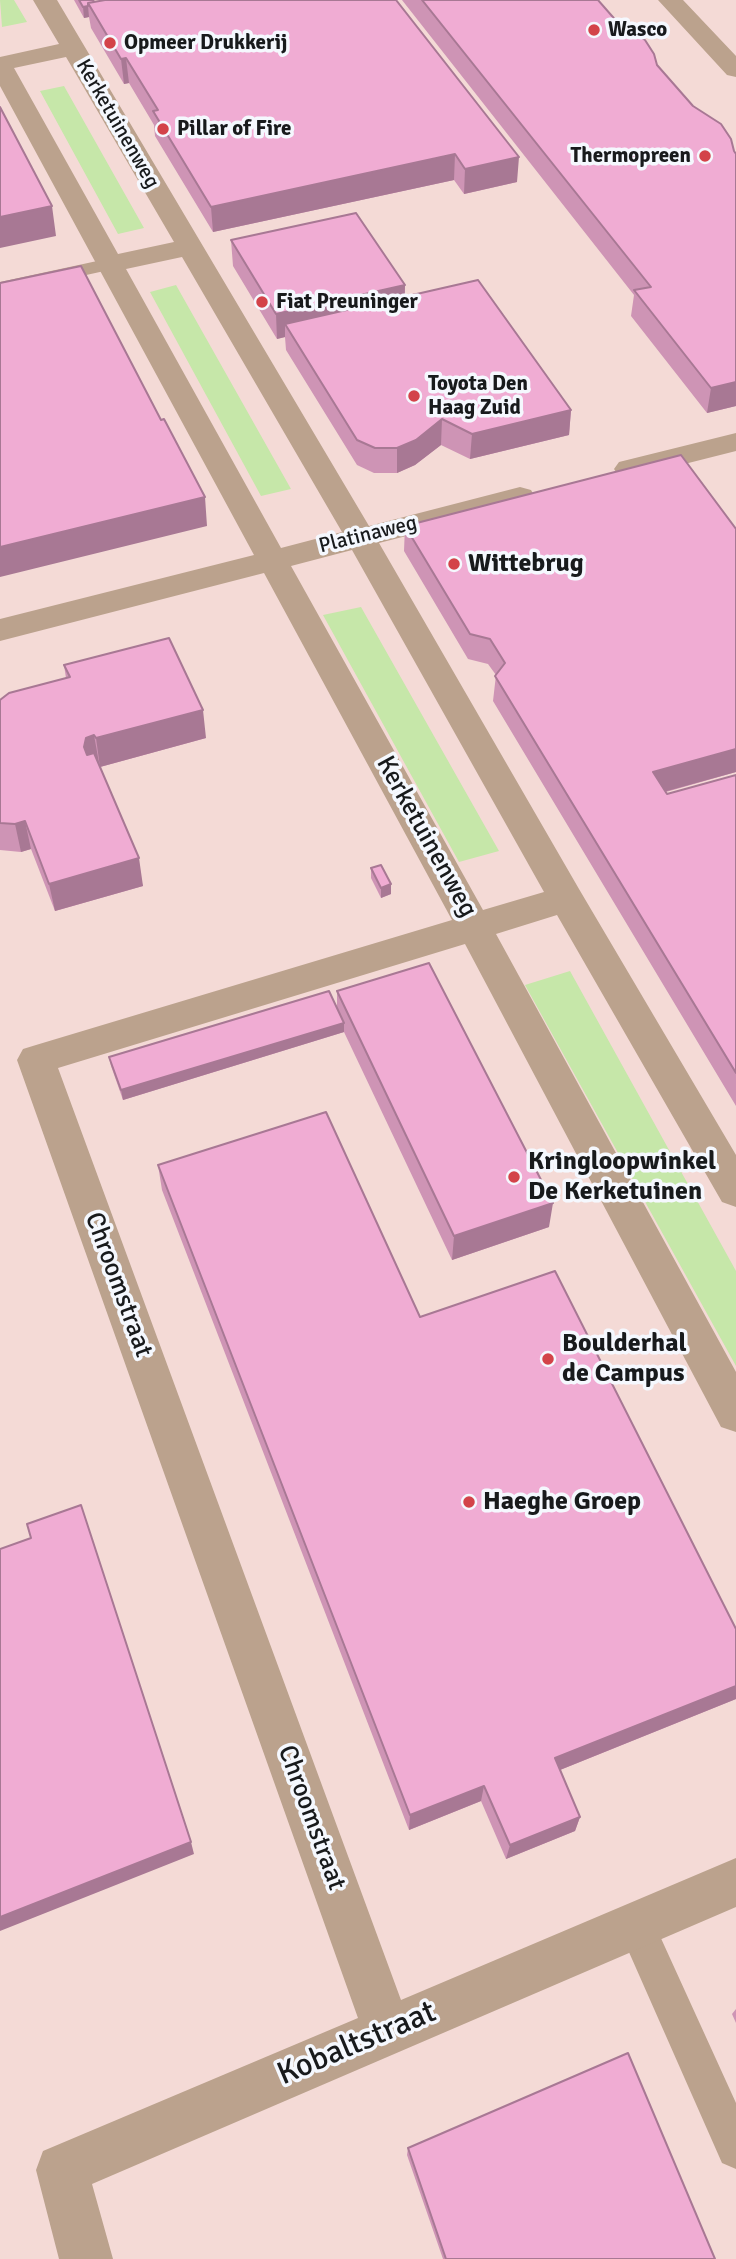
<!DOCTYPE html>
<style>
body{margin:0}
canvas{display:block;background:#e7ebf2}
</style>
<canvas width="736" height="2259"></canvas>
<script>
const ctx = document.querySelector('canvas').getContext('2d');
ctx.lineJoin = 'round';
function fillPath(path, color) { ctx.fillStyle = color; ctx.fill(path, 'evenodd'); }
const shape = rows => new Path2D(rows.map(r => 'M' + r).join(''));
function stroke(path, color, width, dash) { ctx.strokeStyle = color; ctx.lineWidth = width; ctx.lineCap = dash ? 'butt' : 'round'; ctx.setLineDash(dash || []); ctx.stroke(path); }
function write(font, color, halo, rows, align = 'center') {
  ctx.font = font + ' Signika,sans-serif'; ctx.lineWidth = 7; ctx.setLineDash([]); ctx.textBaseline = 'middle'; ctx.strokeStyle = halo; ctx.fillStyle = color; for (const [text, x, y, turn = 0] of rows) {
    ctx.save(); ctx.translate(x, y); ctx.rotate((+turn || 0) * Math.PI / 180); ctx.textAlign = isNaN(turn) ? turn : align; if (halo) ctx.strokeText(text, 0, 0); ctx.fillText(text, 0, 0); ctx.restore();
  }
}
const industrial = shape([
 [0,0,736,0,736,2259,0,2259]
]);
const green = shape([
 [0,0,14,0,27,22,2,27],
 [64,86,144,228,118,234,40,91],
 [176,285,291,489,261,496,150,292],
 [361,607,499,851,459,862,323,615],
 [570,971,736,1271,736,1366,525,985]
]);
const service = shape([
 [111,258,118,260,121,264,118,268,0,294,0,282,111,258],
 [636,1906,649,1912,736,2103,736,2169,722,2163,617,1925,623,1912,636,1906]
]);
const minor = shape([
 [33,0,57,0,369,526,520,487,531,490,535,497,531,504,379,543,579,889,736,1155,736,1207,722,1202,557,915,496,934,736,1372,736,1432,721,1427,465,944,58,1068,401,2000,736,1858,736,1907,92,2184,113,2259,59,2259,36,2170,43,2151,358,2018,17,1060,23,1049,36,1045,452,920,264,573,0,641,0,619,254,555,0,86,0,57,59,44,33,0],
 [66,57,174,242,118,254,14,68,66,57],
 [182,257,342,532,281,548,126,269,182,257],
 [352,550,544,892,483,910,291,566,352,550],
 [658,0,683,0,736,56,736,77,727,75,658,0],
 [736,433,736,451,629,478,619,476,614,469,619,462,736,433]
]);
const wall = shape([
 [74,0,93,0,94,2,105,0,517,182,464,194,454,180,213,232,155,136,154,125,129,83,124,84,91,28,89,17,84,18],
 [402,0,598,0,736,406,707,413,631,316,634,295],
 [231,240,405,285,405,297,571,410,569,435,470,459,441,445,415,465,397,473,374,473,357,465,286,350,285,337,277,339,233,266],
 [405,526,736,529,736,772,666,792,667,794,736,775,736,1106,493,701,496,675,488,664,468,659,404,551],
 [64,665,206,738,100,767,143,886,55,911,31,849,21,852,0,850,0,700,66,678],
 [371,868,391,894,381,898,371,878],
 [337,991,549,1227,452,1260,344,1032,123,1100,111,1066,109,1057,337,1008],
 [158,1165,420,1317,736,1629,736,1699,560,1770,580,1817,575,1831,506,1859,481,1801,409,1830,162,1190],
 [736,2009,736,2023,732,2014],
 [408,2148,715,2259,443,2259,407,2155]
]);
const shadedWall = shape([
 [88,6,89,17,84,18,83,7],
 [126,58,129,83,124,84,121,59],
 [455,154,454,180,213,232,211,207],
 [519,157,517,182,464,194,465,169],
 [52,206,56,236,0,248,0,217],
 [405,285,404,310,285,324,285,337,277,339,276,314],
 [736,382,736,406,707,413,711,388],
 [571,410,569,435,470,459,472,434],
 [442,419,441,445,415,465,397,473,397,448],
 [205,497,207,526,0,577,0,547],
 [203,710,206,738,100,767,96,738],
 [94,735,99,763,91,766,84,747,86,738],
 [736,749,736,772,649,796,653,772],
 [25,821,31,849,21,852,15,824],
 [139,858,143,886,55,911,49,884],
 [391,884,391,894,381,898,381,888],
 [344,1023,344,1032,123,1100,121,1090],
 [553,1203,549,1227,452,1260,454,1236],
 [736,1686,736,1699,550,1774,555,1758],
 [484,1786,481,1801,409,1830,410,1815],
 [580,1817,575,1831,506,1859,510,1845],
 [191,1842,194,1854,0,1931,0,1917]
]);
const building = shape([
 [79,0,93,0,94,2,88,3,88,6,83,7,79,0],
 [105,0,396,0,519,157,465,169,455,154,211,207,153,111,158,110,126,58,121,59,88,3,105,0],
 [422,0,598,0,619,24,645,40,654,54,657,65,693,106,721,124,731,139,734,151,736,154,736,382,711,388,634,290,651,287,422,0],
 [0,107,52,206,0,217,0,107],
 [356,213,405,285,276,314,231,240,356,213],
 [81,266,161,420,164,419,205,497,0,547,0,283,81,266],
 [478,280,571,410,472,434,442,419,416,440,397,448,375,448,357,440,285,324,478,280],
 [681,455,736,529,736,749,653,772,667,794,736,775,736,1073,495,676,505,663,490,639,470,634,405,526,681,455],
 [169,638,203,710,96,738,94,735,86,738,84,747,87,755,94,753,139,858,49,884,25,821,15,824,0,823,0,700,9,693,70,677,64,665,169,638],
 [381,865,391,884,381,888,371,868,381,865],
 [429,963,553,1203,454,1236,337,991,429,963],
 [329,991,344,1023,121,1090,109,1057,329,991],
 [326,1112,420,1317,555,1271,736,1629,736,1686,555,1758,580,1817,510,1845,484,1786,410,1815,158,1165,326,1112],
 [81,1505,191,1842,0,1917,0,1549,31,1538,27,1524,81,1505],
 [628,2053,715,2259,446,2259,408,2148,628,2053]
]);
const markers = [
 [594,30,7,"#d34349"],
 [110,43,7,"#d34349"],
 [163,129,7,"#d34349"],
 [705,156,7,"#d34349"],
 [262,302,7,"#d34349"],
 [414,396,7,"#d34349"],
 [454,564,7,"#d34349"],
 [514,1177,7,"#d34349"],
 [548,1359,7,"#d34349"],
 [469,1502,7,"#d34349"]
];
const farPoinames = [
 ["Wasco",608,30],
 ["Opmeer Drukkerij",124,43],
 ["Pillar of Fire",177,129],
 ["Thermopreen",691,156,"right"],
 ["Fiat Preuninger",276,302],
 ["Toyota Den",428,384],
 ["Haag Zuid",428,408]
];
const farStreetnames = [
 ["Kerketuinenweg",117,124,60],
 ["Platinaweg",368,535,-14]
];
const poiNames = [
 ["Wittebrug",468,564],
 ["Kringloopwinkel",528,1162],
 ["De Kerketuinen",528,1192],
 ["Boulderhal",562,1344],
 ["de Campus",562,1374],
 ["Haeghe Groep",483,1502]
];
const streetNames = [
 ["Kerketuinenweg",426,837,61],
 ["Chroomstraat",118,1285,70],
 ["Chroomstraat",311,1818,70]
];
const nearStreetnames = [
 ["Kobaltstraat",357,2044,-23]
];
fillPath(industrial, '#f4dad6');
fillPath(green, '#c6e7a9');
fillPath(service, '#bba28d');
fillPath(minor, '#bba28d');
fillPath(wall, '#ce94b5');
fillPath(shadedWall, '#a87894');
fillPath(building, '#f0acd3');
stroke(building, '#a87894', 2);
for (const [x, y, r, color] of markers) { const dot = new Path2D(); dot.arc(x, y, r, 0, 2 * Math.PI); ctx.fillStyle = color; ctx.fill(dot); stroke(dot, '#f5f8fe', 2.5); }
write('bold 21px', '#181a1c', '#f5f8fe', farPoinames, 'left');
write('21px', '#181a1c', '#f5f8fe', farStreetnames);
write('bold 26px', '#181a1c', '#f5f8fe', poiNames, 'left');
write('26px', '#181a1c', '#f5f8fe', streetNames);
write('32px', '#181a1c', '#f5f8fe', nearStreetnames);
</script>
